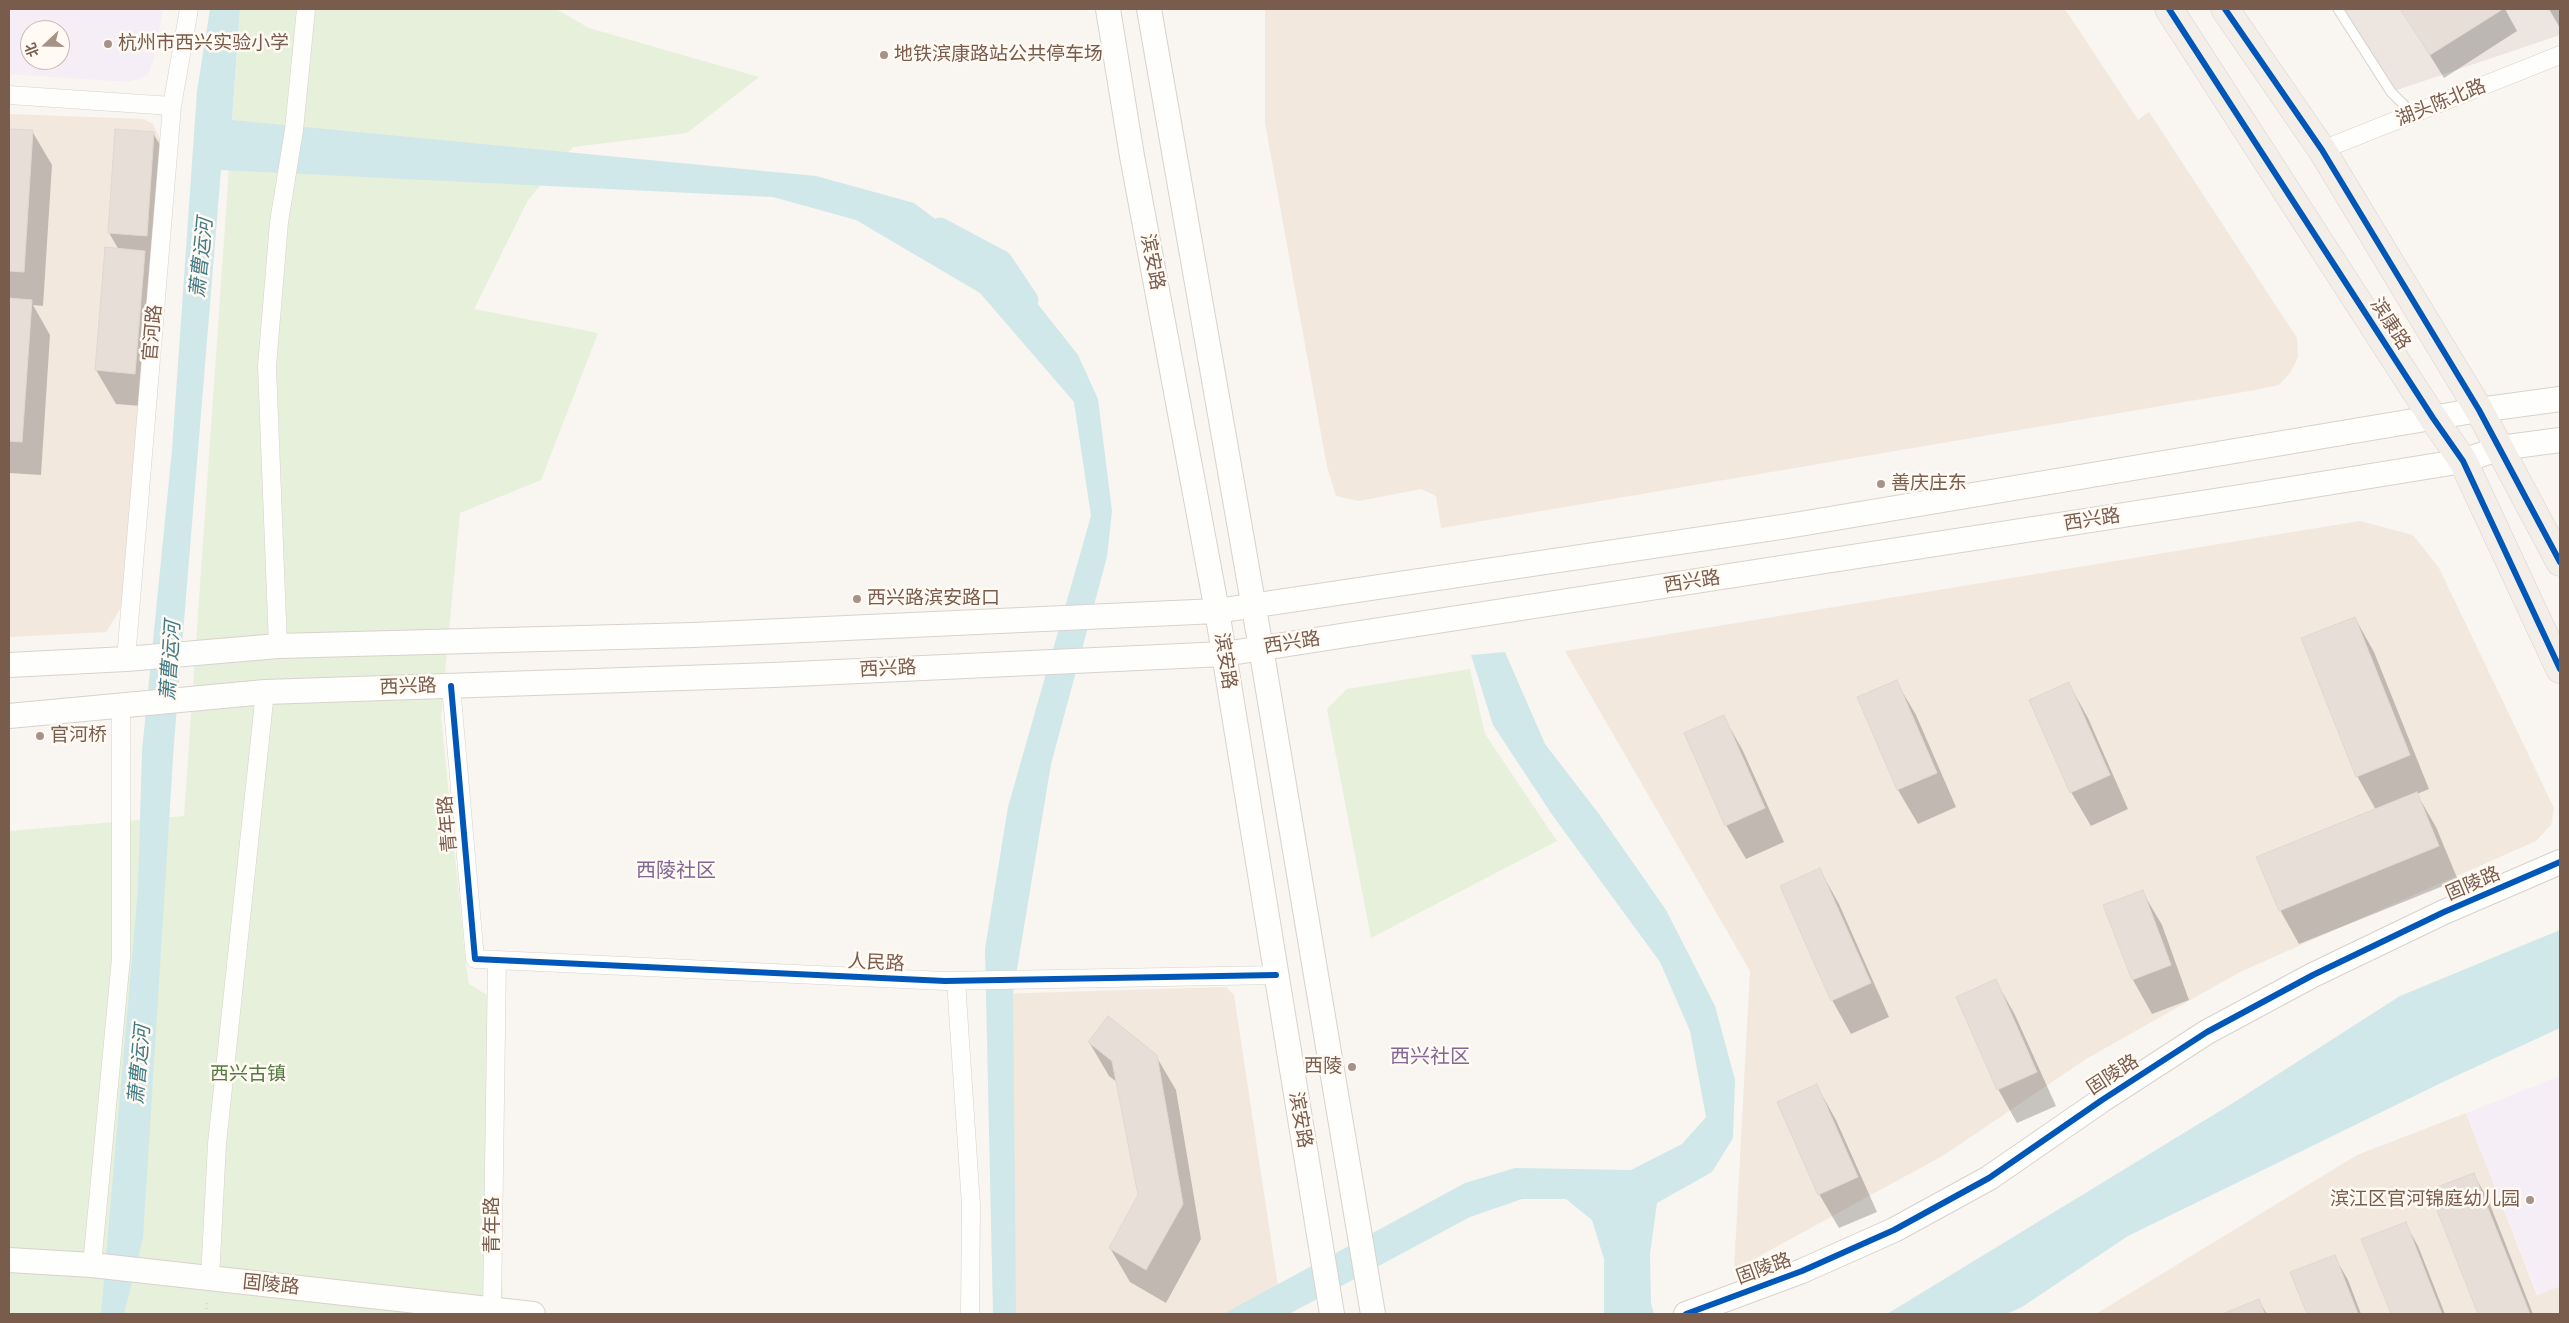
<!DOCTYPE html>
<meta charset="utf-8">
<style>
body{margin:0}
#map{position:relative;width:2569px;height:1323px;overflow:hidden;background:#f9f5f0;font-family:"PT Sans Narrow","Noto Sans SC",sans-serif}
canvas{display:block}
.frame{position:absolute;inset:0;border:10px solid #7a5c4d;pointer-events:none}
.north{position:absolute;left:20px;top:20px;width:50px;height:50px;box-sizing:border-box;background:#fffaf3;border:1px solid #cabbb1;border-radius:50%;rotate:249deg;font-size:14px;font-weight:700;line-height:20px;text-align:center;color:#7a5c4d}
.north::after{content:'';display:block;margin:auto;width:18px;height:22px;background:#a69286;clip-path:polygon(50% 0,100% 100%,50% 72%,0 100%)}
</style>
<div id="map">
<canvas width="2569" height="1323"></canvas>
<div class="frame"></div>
<div class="north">北</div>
</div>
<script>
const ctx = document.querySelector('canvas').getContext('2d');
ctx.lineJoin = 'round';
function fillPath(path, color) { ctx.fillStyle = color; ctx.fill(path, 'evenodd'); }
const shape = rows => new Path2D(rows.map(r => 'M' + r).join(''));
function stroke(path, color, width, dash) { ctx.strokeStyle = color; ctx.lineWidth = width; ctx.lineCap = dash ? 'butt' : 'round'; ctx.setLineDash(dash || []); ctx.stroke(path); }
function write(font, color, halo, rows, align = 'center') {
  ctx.font = font + ' "PT Sans Narrow","Noto Sans SC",sans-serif'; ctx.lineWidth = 5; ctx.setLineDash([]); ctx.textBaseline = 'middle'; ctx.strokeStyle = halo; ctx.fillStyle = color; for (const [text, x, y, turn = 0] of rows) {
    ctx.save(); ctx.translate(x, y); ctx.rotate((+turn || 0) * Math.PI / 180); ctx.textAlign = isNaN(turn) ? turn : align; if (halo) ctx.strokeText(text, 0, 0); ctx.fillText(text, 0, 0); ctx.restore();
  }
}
const residential = shape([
 [1265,9,2065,9,2138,120,2149,112,2297,338,2298,357,2290,373,2279,385,2255,390,1441,528,1436,496,1421,489,1359,501,1336,496,1327,467,1265,123],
 [9,114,143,119,153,124,160,139,128,585,120,609,106,632,9,637],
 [2360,521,2413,535,2439,568,2554,808,2551,825,2536,841,2240,972,2086,1059,1944,1155,1734,1270,1750,971,1565,651],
 [1226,987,1234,995,1280,1299,1250,1314,1006,1314,998,994],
 [2466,1113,2537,1295,2560,1286,2560,1314,2096,1314,2357,1155]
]);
const industrial = shape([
 [2332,9,2560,9,2560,35,2391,92]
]);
const education = shape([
 [9,9,163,9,154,58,148,75,129,82,9,74],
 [30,30,60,30,60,60,30,60],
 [2560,1076,2560,1286,2538,1295,2466,1113]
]);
const green = shape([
 [240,9,556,9,589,28,759,77,687,133,573,147,528,200,474,309,598,333,541,480,460,513,441,716,466,966,469,984,487,995,491,1110,504,1314,9,1314,9,831,184,816],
 [1470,669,1485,734,1557,841,1371,938,1327,709,1347,689]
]);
const water = shape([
 [210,9,240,9,232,120,816,176,914,203,1022,284,1078,355,1098,399,1112,511,1107,557,1051,764,1013,993,1016,1314,993,1314,985,949,1008,807,1091,516,1074,402,980,293,856,220,773,197,221,170,174,743,143,1238,124,1314,101,1314,138,889,142,751,172,450,197,91],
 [1505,652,1545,744,1599,814,1666,910,1715,1006,1735,1080,1733,1138,1712,1172,1657,1203,1650,1254,1651,1303,1654,1314,1604,1314,1604,1259,1592,1220,1566,1199,1522,1199,1470,1217,1289,1314,1223,1314,1465,1183,1515,1168,1631,1170,1682,1144,1706,1117,1690,1031,1660,962,1553,816,1493,725,1471,655],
 [2560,930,2560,1028,2443,1082,2128,1236,2022,1307,2006,1314,1887,1314,2233,1103,2400,996]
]);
const shadow = shape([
 [2401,9,2505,9,2517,31,2444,78],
 [2549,9,2560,9,2560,28],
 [9,130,32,131,52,165,43,306,33,305,50,335,41,475,9,473],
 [116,131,153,133,173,167,154,407,116,404,96,370,119,250,109,233],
 [2355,618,2374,652,2429,789,2417,794,2436,827,2458,880,2299,944,2280,910,2376,810,2357,776],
 [1896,681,1916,715,1956,807,1918,824,1898,790,1858,698],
 [2069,684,2088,718,2128,809,2091,826,2071,792],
 [1724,717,1743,751,1784,842,1746,859,1726,825],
 [1820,870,1839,904,1889,1017,1851,1034,1832,1000],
 [2142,891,2162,925,2189,1000,2152,1014,2133,980],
 [1996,981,2015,1015,2056,1106,2017,1123,1998,1089],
 [1089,1042,1156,1056,1176,1090,1201,1239,1166,1303,1130,1282,1110,1248,1140,1195,1118,1083,1109,1076],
 [1817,1086,1836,1120,1877,1212,1839,1228,1819,1194],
 [2473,1174,2487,1197,2533,1314,2479,1314,2431,1191],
 [2405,1223,2418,1246,2445,1314,2392,1314,2363,1240],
 [2334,1256,2348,1280,2361,1314,2308,1314,2292,1273],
 [2259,1301,2267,1314,2225,1314]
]);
const canal = shape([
 [940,228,1002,261,1028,300]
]);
const building = shape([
 [2400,9,2503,9,2430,55,2400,9],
 [9,129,33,130,24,272,9,271,9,129],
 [115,129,154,132,147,236,108,233,115,129],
 [105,247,145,251,135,374,95,370,105,247],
 [9,298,32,300,22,442,9,441,9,298],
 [2355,617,2410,755,2356,777,2301,638,2355,617],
 [1897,680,1937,773,1897,790,1857,697,1897,680],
 [2069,682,2110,775,2070,793,2029,700,2069,682],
 [1724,715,1765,808,1725,826,1684,733,1724,715],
 [2417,792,2439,846,2279,911,2256,857,2417,792],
 [1820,868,1871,983,1831,1001,1780,886,1820,868],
 [2143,890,2171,965,2132,980,2103,905,2143,890],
 [1996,979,2037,1072,1997,1090,1956,997,1996,979],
 [1108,1016,1157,1055,1183,1204,1146,1270,1109,1248,1138,1195,1112,1061,1088,1042,1108,1016],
 [1817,1084,1858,1177,1818,1195,1777,1102,1817,1084],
 [2474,1173,2530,1314,2478,1314,2429,1190,2474,1173],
 [2406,1222,2442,1314,2391,1314,2361,1239,2406,1222],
 [2335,1255,2358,1314,2307,1314,2290,1272,2335,1255],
 [2259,1299,2265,1314,2222,1314,2259,1299]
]);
const path = shape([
 [206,1314,207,1300]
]);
const lane = shape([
 [2338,9,2391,92,2413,114]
]);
const street = shape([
 [9,95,172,106],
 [2322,150,2560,55],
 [278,646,267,366,279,222,294,130,306,9],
 [126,659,172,106,189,9],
 [451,686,475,959,945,981,1276,975],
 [956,981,971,1205,970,1314],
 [92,1265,121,958,121,704],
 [210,1278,217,1144,265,692],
 [492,1310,497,960]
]);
const secondary = shape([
 [1108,9,1132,156,1217,611,1332,1314],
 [1149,9,1261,648,1373,1314],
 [9,665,126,659,278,646,694,635,1217,611,1788,526,2479,410,2560,399],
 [9,716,265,692,773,675,1224,654,2253,495,2463,461,2500,448,2560,440],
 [9,1260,92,1265,533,1314],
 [1686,1314,1802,1271,1894,1230,1989,1178,2102,1100,2207,1032,2313,975,2444,912,2560,862]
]);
const primary = shape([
 [2169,9,2433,418,2463,461,2560,669],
 [2225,9,2322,150,2479,410,2560,562]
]);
const cycleway = shape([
 [2169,9,2433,418,2463,461,2560,669],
 [2225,9,2322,150,2479,410,2560,562],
 [451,686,475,959,945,981,1276,975],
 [1686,1314,1802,1271,1894,1230,1989,1178,2102,1100,2207,1032,2313,975,2444,912,2560,862]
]);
const markers = [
 [108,44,5,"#a69286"],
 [884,55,5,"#a69286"],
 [1881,484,5,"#a69286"],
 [857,599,5,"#a69286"],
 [40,736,5,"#a69286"],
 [1352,1067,5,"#a69286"],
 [2530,1200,5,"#a69286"]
];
const poiNames = [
 ["杭州市西兴实验小学",118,44],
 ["地铁滨康路站公共停车场",894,55],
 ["善庆庄东",1891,484],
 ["西兴路滨安路口",867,599],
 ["官河桥",50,736],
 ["西陵",1342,1067,"right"],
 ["滨江区官河锦庭幼儿园",2520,1200,"right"]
];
const streetNames = [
 ["湖头陈北路",2441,103,-22],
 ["滨安路",1152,262,79],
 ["滨康路",2390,324,57],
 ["官河路",153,333,-85],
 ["西兴路",2092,520,-9],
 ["西兴路",1692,582,-9],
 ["西兴路",1292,643,-9],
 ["滨安路",1225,661,81],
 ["西兴路",888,669,-3],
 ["西兴路",408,687,-2],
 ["青年路",448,824,-95],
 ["固陵路",2473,884,-23],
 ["人民路",876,963,3],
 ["固陵路",2113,1075,-33],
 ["滨安路",1300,1120,80],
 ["青年路",493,1225,-90],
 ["固陵路",1764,1269,-20],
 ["固陵路",271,1285,6]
];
const parkNames = [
 ["西兴古镇",248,1075]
];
const waterNames = [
 ["萧曹运河",202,258,-84],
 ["萧曹运河",171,661,-86],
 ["萧曹运河",140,1065,-85]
];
const neighbourhoodNames = [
 ["西陵社区",676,871],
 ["西兴社区",1430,1057]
];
fillPath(residential, '#f2e8de');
fillPath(industrial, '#ede5e0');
fillPath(education, '#f6eef6');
fillPath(green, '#e7f0db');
fillPath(water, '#d0e8ea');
fillPath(shadow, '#0003');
stroke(canal, '#d0e8ea', 21);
fillPath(building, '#e6ded7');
stroke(building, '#e2d8d2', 1);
stroke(lane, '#d7d1cb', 11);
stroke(street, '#d7d1cb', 19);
stroke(secondary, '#d9d2cb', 26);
stroke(primary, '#dad1cc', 29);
stroke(path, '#dcd5d0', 3, [1, 4]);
stroke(lane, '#fefefd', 9);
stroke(street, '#fefefd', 18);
stroke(secondary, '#fefefd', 24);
stroke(primary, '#f3eee8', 28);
stroke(cycleway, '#0057b8', 6);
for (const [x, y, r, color] of markers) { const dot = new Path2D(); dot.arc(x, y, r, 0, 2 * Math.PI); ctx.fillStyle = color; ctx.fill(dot); stroke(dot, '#fffaf3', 2); }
write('19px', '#7a5c4d', '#fffaf3', poiNames, 'left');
write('19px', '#7a5c4d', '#fffaf3', streetNames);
write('19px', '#537a41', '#fffaf3', parkNames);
write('italic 20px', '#437c86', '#fffaf3', waterNames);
write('20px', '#846695', '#fffaf3', neighbourhoodNames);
</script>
